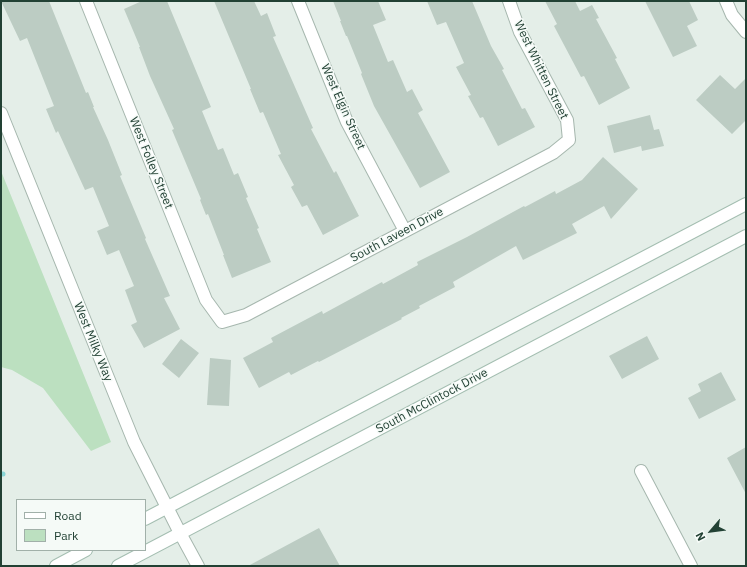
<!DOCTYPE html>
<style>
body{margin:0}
#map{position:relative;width:747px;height:567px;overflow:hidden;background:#e4eee8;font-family:"IBM Plex Sans",sans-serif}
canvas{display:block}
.frame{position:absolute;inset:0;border:2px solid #224134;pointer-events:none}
.legend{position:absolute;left:16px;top:499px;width:130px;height:52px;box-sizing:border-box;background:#f5faf7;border:1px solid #a1b0a9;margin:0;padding:5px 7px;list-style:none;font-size:12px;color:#224134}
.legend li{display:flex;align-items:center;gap:8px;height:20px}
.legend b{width:20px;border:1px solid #a1b0a9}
.north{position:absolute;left:691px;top:511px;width:40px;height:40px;-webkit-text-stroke:3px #f5faf7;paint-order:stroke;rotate:242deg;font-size:11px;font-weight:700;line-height:16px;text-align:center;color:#224134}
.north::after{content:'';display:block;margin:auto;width:14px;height:18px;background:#224134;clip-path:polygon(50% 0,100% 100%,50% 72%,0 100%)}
</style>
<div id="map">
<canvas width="747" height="567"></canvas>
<div class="frame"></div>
<ul class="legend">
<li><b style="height:5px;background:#fff"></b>Road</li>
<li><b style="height:11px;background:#bce0c0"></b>Park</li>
</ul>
<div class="north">N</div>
</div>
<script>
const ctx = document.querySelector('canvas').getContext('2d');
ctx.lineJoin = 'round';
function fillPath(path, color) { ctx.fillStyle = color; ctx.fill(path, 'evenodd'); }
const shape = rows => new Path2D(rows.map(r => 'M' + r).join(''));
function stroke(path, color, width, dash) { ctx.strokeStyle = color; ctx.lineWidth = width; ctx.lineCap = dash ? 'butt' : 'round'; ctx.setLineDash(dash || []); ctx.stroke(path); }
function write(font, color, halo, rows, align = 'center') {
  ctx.font = font + ' "IBM Plex Sans",sans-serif'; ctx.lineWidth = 3; ctx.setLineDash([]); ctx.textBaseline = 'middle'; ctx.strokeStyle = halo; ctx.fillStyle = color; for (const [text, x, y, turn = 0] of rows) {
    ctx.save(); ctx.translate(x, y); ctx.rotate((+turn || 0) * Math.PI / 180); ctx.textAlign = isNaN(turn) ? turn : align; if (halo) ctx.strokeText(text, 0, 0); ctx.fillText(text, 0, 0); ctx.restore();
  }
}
const green = shape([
 [1,171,111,442,91,451,43,388,12,370,1,367]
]);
const stream = shape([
 [1,474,3,474]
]);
const building = shape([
 [1,1,49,1,86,93,88,92,94,107,93,107,108,140,122,175,120,176,146,238,145,239,170,296,164,298,180,329,144,348,131,325,137,322,125,290,134,286,119,250,107,255,97,231,109,226,93,187,85,190,58,131,56,133,46,109,54,106,27,38,20,41],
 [142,1,167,1,211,107,202,111,218,150,223,148,234,175,238,173,248,197,246,198,259,228,257,229,271,262,232,278,223,255,224,255,208,214,206,215,200,200,201,199,172,130,174,129,150,76,139,47,140,47,124,9],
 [214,1,254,1,261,16,267,13,276,36,273,37,313,128,311,129,334,173,336,171,359,216,323,235,307,205,302,207,291,187,294,185,278,155,281,154,263,112,260,113,250,89,251,89],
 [333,1,378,1,386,20,373,25,388,62,393,60,407,92,412,89,423,110,418,113,450,172,420,188,374,106,361,74,362,73,347,36,346,36,340,21,341,21],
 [427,1,472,1,491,46,504,69,502,70,522,109,525,108,535,127,498,146,483,117,480,118,468,96,471,95,456,67,464,63,446,22,437,25],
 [545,1,575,1,580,11,592,5,599,18,596,19,617,58,615,59,630,88,599,105,584,76,581,77,554,26,557,24],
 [645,1,689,1,698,20,687,26,697,46,673,57],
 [720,75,735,89,746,78,746,120,732,134,696,100],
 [650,115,654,130,659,129,664,146,642,151,641,146,614,153,607,126],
 [603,157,638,189,611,219,604,206,572,224,577,233,523,260,516,246,453,282,455,287,419,306,420,308,401,318,402,319,319,362,318,361,291,375,289,372,259,388,243,358,273,342,271,338,322,311,323,314,382,282,383,284,418,265,417,262,467,237,524,206,525,207,555,191,556,194,582,180],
 [647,336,659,359,622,379,609,356],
 [181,339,199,353,179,378,162,364],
 [210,358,231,360,229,406,207,405],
 [721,372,736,400,699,419,688,398,701,391,698,384],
 [746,447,746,494,727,458],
 [319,528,340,566,248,566]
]);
const minor = shape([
 [86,1,206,300,222,322,246,315,553,153,569,140,567,120,520,32,509,1],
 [298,1,347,122,405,231],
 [726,1,732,15,746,32],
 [641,471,691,566],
 [180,533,198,566]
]);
const tertiary = shape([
 [1,113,134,442,180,533]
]);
const secondary = shape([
 [145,519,746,204],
 [56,566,86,550],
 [118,566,746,236]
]);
const streetNames = [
 ["West Whitten Street",541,70,64],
 ["West Elgin Street",343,107,66],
 ["West Folley Street",151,163,68],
 ["South Laveen Drive",397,235,-28],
 ["West Milky Way",93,342,68],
 ["South McClintock Drive",432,401,-28]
];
fillPath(green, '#bce0c0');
stroke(stream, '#89d5d6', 5);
fillPath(building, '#bcccc3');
stroke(minor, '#a6b7ae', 14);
stroke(tertiary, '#a6b7ae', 14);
stroke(secondary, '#a4beb1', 14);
stroke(minor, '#fff', 12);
stroke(tertiary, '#fff', 12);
stroke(secondary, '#fff', 12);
write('12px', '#224134', '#f5faf7', streetNames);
</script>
